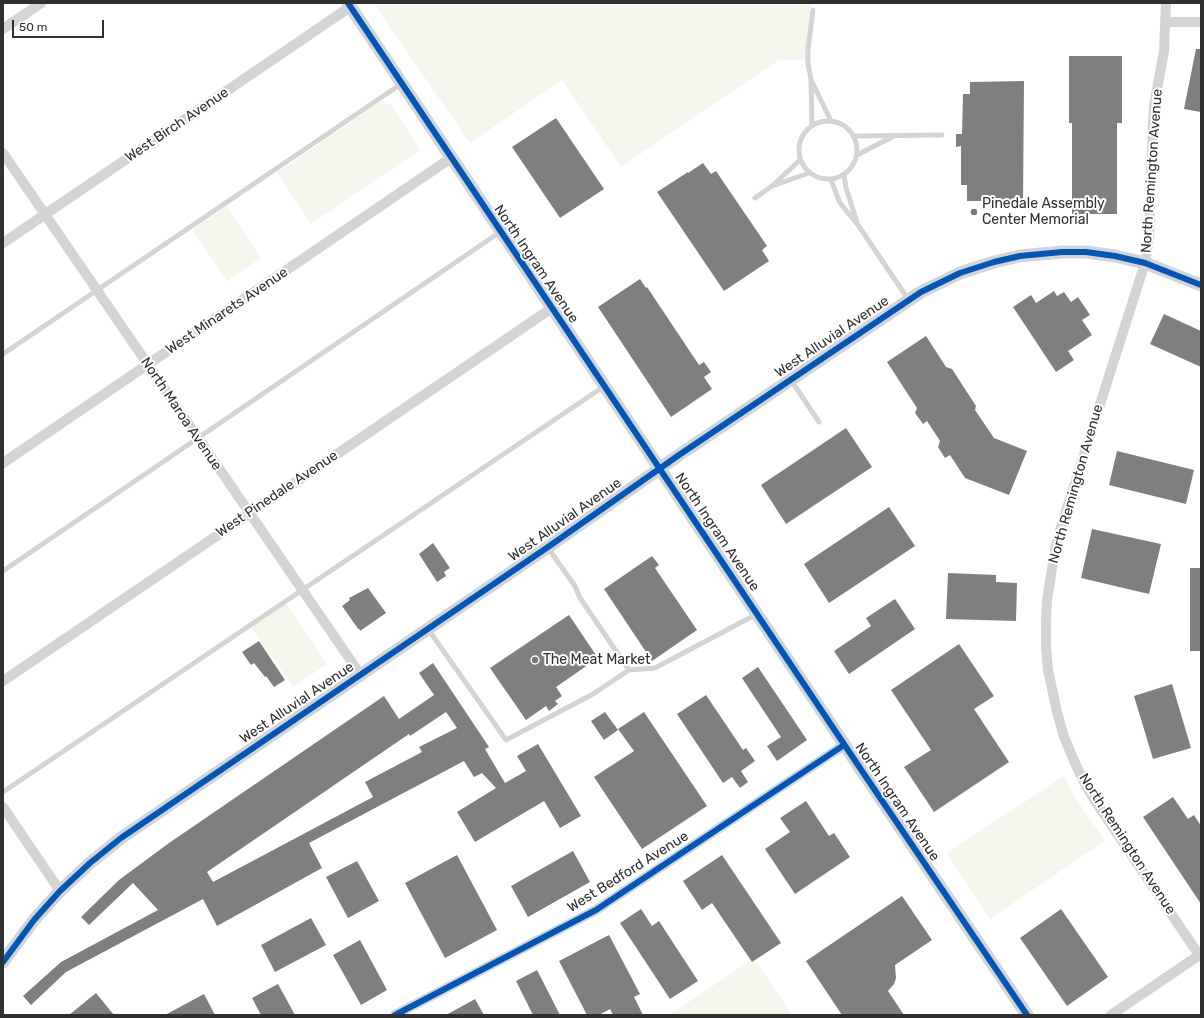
<!DOCTYPE html>
<style>
body{margin:0}
#map{position:relative;width:1204px;height:1018px;overflow:hidden;background:#fff;font-family:Rubik,sans-serif}
canvas{display:block}
.frame{position:absolute;inset:0;border:4px solid #303030;pointer-events:none}
.scale{position:absolute;left:12px;top:20px;width:92px;height:18px;box-sizing:border-box;border:2px solid #303030;border-top:0;padding-left:5px;font-size:12px;line-height:14px;white-space:nowrap;color:#303030;-webkit-text-stroke:3px #fff;paint-order:stroke}
</style>
<div id="map">
<canvas width="1204" height="1018"></canvas>
<div class="frame"></div>
<div class="scale">50 m</div>
</div>
<script>
const ctx = document.querySelector('canvas').getContext('2d');
ctx.lineJoin = 'round';
function fillPath(path, color) { ctx.fillStyle = color; ctx.fill(path, 'evenodd'); }
const shape = rows => new Path2D(rows.map(r => 'M' + r).join(''));
function stroke(path, color, width, dash) { ctx.strokeStyle = color; ctx.lineWidth = width; ctx.lineCap = dash ? 'butt' : 'round'; ctx.setLineDash(dash || []); ctx.stroke(path); }
function write(font, color, halo, rows, align = 'center') {
  ctx.font = font + ' Rubik,sans-serif'; ctx.lineWidth = 4; ctx.setLineDash([]); ctx.textBaseline = 'middle'; ctx.strokeStyle = halo; ctx.fillStyle = color; for (const [text, x, y, turn = 0] of rows) {
    ctx.save(); ctx.translate(x, y); ctx.rotate((+turn || 0) * Math.PI / 180); ctx.textAlign = isNaN(turn) ? turn : align; if (halo) ctx.strokeText(text, 0, 0); ctx.fillText(text, 0, 0); ctx.restore();
  }
}
const green = shape([
 [373,3,810,3,809,60,779,60,621,167,562,80,470,143],
 [383,100,386,105,391,104,420,150,311,224,277,173],
 [227,206,261,258,227,281,192,230],
 [286,603,327,664,293,687,251,627],
 [1064,776,1075,797,1105,841,990,919,946,853],
 [754,958,792,1015,669,1015]
]);
const building = shape([
 [1196,49,1201,49,1201,112,1184,109],
 [1069,56,1122,56,1122,123,1117,123,1117,214,1072,214,1072,123,1069,123],
 [1024,81,1023,201,967,201,967,185,961,185,961,146,956,147,956,134,962,134,963,94,970,94,970,82],
 [556,118,604,189,560,218,512,147],
 [703,163,711,174,716,171,767,246,762,250,769,261,724,291,657,192,688,172,688,173],
 [640,279,646,288,647,287,699,365,704,362,711,372,704,377,712,389,671,417,598,307],
 [1054,291,1057,296,1064,292,1071,302,1078,297,1090,315,1082,320,1092,335,1068,351,1074,360,1056,372,1013,307,1031,295,1036,303],
 [1164,314,1201,331,1201,367,1150,344],
 [926,336,946,367,952,369,976,406,975,410,994,438,1027,451,1009,495,965,478,950,455,945,458,938,447,940,441,927,421,923,424,915,413,917,408,887,362],
 [846,428,872,467,786,524,761,485],
 [1117,451,1194,470,1186,504,1109,485],
 [889,507,915,546,829,603,804,564],
 [1092,529,1161,544,1149,594,1081,578],
 [433,543,450,568,444,572,446,576,437,582,419,554],
 [652,556,659,565,655,568,697,630,652,661,604,589],
 [1190,568,1201,568,1201,651,1190,651],
 [948,573,996,575,996,582,1017,583,1016,621,946,619],
 [368,588,386,613,360,631,360,629,359,630,342,606,350,600,349,598],
 [895,599,915,629,849,674,834,651,871,626,866,618],
 [569,615,598,658,556,687,562,696,555,701,558,704,549,711,546,706,526,720,490,668],
 [259,641,285,680,274,687,266,676,265,677,254,663,251,665,242,652],
 [959,644,994,696,974,709,1009,762,934,812,904,767,931,750,891,690],
 [433,663,489,747,485,749,505,783,526,771,517,756,538,744,581,816,560,828,544,801,475,842,457,812,496,788,482,773,474,777,464,761,309,843,322,868,217,926,203,899,66,972,31,1005,23,996,61,962,158,910,133,883,89,925,81,917,119,880,169,843,384,696,399,719,434,695,419,673],
 [446,712,457,728,419,747,422,752,365,782,373,797,213,882,207,872,409,734,410,736],
 [758,667,807,740,777,761,767,746,781,737,742,678],
 [1172,684,1191,748,1153,759,1134,696],
 [706,695,743,750,746,748,755,761,741,771,748,782,740,788,732,777,723,783,677,714],
 [605,712,618,730,604,740,591,721],
 [644,712,707,806,642,849,594,777,634,751,618,729],
 [1173,797,1188,819,1194,815,1201,826,1201,904,1143,817],
 [806,801,829,836,834,833,850,857,795,894,765,849,790,832,780,818],
 [573,851,590,882,528,917,511,886],
 [457,855,497,930,445,958,405,883],
 [722,855,781,943,752,962,712,903,702,910,683,881],
 [357,861,379,901,348,918,326,877],
 [902,896,932,940,895,965,896,978,894,984,888,991,904,1015,842,1015,806,961],
 [641,909,652,926,659,921,698,981,670,999,620,923],
 [1061,909,1108,977,1067,1006,1020,938],
 [311,918,326,945,275,972,261,945],
 [609,935,640,994,634,997,643,1015,613,1015,610,1009,599,1015,587,1015,559,961],
 [360,940,387,990,361,1005,333,955],
 [537,970,560,1015,533,1015,516,981],
 [278,984,295,1015,261,1015,252,998],
 [96,993,114,1015,69,1015],
 [204,994,215,1015,165,1015],
 [475,999,484,1015,446,1015]
]);
const service = shape([
 [812,82,831,121],
 '799 150a29 29 0 1 1 58 0a29 29 0 1 1-58 0Z',
 [812,126,811,79,808,64,808,49,813,10],
 [853,136,942,135],
 [857,155,894,136],
 [844,175,846,188,857,222],
 [831,180,840,203,858,225,908,299],
 [775,185,809,173],
 [755,198,772,186,800,160],
 [3,354,401,84],
 [791,380,819,422],
 [548,548,575,586,580,598,629,670],
 [3,571,500,232],
 [428,629,506,740,593,694,629,670,655,668,757,614],
 [3,792,603,387]
]);
const minor = shape([
 [1166,3,1164,51,1154,106,1153,123,1149,239,1145,263,1060,530,1055,550,1047,600,1046,622,1046,647,1048,670,1057,712,1064,737,1075,763,1085,784,1095,801,1199,955],
 [1166,22,1201,22],
 [3,29,41,3],
 [3,153,360,674],
 [3,243,350,7],
 [3,463,451,158],
 [3,681,552,308],
 [3,807,60,891],
 [395,1015,596,910,844,745],
 [1111,1015,1201,954]
]);
const tertiary = shape([
 [348,3,864,774,1027,1015],
 [3,962,34,920,60,891,90,863,121,838,548,547,679,455,921,292,960,273,994,262,1020,256,1062,252,1086,252,1115,256,1145,263,1201,285]
]);
const cycleway = shape([
 [348,3,864,774,1027,1015],
 [3,962,34,920,60,891,90,863,121,838,548,547,679,455,921,292,960,273,994,262,1020,256,1062,252,1086,252,1115,256,1145,263,1201,285],
 [395,1015,596,910,844,745]
]);
const markers = [
 [974,212,4,"#787878"],
 [535,660,4,"#787878"]
];
const streetNames = [
 ["West Birch Avenue",177,125,-34],
 ["North Remington Avenue",1152,171,-86],
 ["North Ingram Avenue",536,264,56],
 ["West Minarets Avenue",227,311,-34],
 ["West Alluvial Avenue",832,337,-34],
 ["North Maroa Avenue",181,414,56],
 ["North Remington Avenue",1076,484,-74],
 ["West Pinedale Avenue",277,494,-34],
 ["West Alluvial Avenue",565,520,-35],
 ["North Ingram Avenue",717,532,56],
 ["West Alluvial Avenue",297,703,-34],
 ["North Ingram Avenue",897,802,56],
 ["North Remington Avenue",1127,844,57],
 ["West Bedford Avenue",628,872,-32]
];
const poiNames = [
 ["Pinedale Assembly",982,204],
 ["Center Memorial",982,220],
 ["The Meat Market",543,660]
];
fillPath(green, '#f3f6ed');
fillPath(building, '#7f7f7f');
stroke(service, '#d4d4d4', 5);
stroke(minor, '#d4d4d4', 10);
stroke(tertiary, '#d4d4d4', 13);
stroke(cycleway, '#0057b8', 6);
for (const [x, y, r, color] of markers) { const dot = new Path2D(); dot.arc(x, y, r, 0, 2 * Math.PI); ctx.fillStyle = color; ctx.fill(dot); stroke(dot, '#fff', 1.5); }
write('14px', '#303030', '#fff', streetNames);
write('14px', '#303030', '#fff', poiNames, 'left');
</script>
